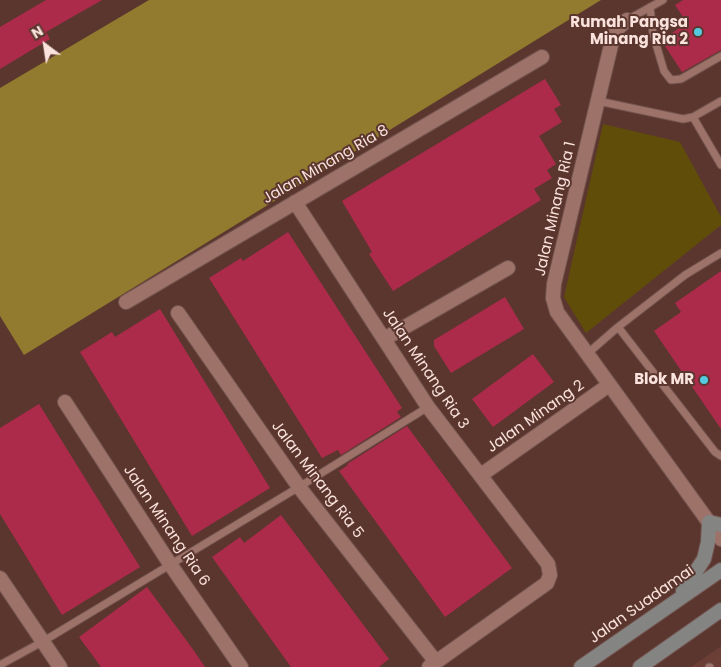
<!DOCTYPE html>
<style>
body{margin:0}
#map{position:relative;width:721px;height:667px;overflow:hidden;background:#5b362e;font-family:Poppins,sans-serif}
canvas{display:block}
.north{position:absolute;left:20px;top:20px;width:50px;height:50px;-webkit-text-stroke:4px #5b362e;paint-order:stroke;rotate:329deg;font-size:14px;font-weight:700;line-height:20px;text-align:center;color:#fae2dd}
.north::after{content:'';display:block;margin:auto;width:18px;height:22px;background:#fae2dd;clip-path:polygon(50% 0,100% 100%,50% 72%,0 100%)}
</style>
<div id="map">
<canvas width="721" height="667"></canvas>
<div class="north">N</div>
</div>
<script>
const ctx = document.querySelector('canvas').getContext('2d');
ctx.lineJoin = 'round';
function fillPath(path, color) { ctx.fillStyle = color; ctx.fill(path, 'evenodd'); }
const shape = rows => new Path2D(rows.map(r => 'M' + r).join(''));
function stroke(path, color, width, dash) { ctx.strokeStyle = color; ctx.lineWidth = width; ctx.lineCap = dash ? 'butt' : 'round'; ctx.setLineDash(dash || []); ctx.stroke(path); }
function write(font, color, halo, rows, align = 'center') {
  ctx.font = font + ' Poppins,sans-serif'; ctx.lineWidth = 4; ctx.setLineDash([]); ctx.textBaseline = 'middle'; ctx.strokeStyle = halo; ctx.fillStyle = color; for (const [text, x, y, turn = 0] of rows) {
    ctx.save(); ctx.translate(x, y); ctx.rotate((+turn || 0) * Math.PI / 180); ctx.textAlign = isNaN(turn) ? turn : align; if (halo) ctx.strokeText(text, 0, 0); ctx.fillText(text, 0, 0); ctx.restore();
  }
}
const built = shape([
 [721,646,721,667,691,667]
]);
const green = shape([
 [603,124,680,142,721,217,721,225,586,333,564,297]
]);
const forest = shape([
 [149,0,601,0,24,355,0,316,0,88]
]);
const building = shape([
 [46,0,102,0,46,32,50,39,0,69,0,27],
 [683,0,721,0,721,50,682,72,661,40,687,23,675,5],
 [545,79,561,105,554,109,562,122,539,136,556,164,547,170,552,178,534,189,541,200,393,291,369,254,372,252,342,201],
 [288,232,402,408,397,412,401,417,341,455,338,450,322,458,209,278,241,258,243,261],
 [721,271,721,429,654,331,681,312,675,303],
 [505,297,524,329,451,373,434,346,434,340],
 [160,309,270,488,192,536,80,352,112,332,115,337],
 [533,354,554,382,493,427,472,399],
 [39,404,140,567,62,615,0,514,0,428],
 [407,426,512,568,445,617,339,471,348,465,347,464],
 [281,515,389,659,379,667,291,667,212,557,240,537,244,543],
 [147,587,192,648,205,667,101,667,79,637]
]);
const service = shape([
 [650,7,653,34,664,71,671,80,681,79,721,56],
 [627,20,663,0],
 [598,101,683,119,693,117,721,101],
 [693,117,721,165],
 [618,327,715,452,721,456],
 [587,354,618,327,685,275,721,253],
 [0,665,42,642,299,487,428,407],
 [709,667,710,667]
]);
const minor = shape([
 [627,20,617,29,613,37,554,284,553,298,557,312,721,539],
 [295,202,428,407,548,564,550,575,547,583,429,667],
 [126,302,542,57],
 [178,313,299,487,436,662],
 [384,339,508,268],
 [65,402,170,564,241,667],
 [481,475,609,385],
 [0,578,60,667]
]);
const secondary = shape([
 [683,591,704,559,708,542,709,522,721,525],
 [581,667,721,570],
 [640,667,721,610]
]);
const markers = [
 [698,32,5,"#55cadf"],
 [704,380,5,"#55cadf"]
];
const poiNames = [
 ["Rumah Pangsa",688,23],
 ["Minang Ria 2",688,40],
 ["Blok MR",694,380]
];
const streetNames = [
 ["Jalan Minang Ria 8",326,165,-30],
 ["Jalan Minang Ria 1",556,209,-77],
 ["Jalan Minang Ria 3",425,369,56],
 ["Jalan Minang 2",536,417,-35],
 ["Jalan Minang Ria 5",317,480,53],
 ["Jalan Minang Ria 6",166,526,56],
 ["Jalan Suadamai",642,605,-35]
];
fillPath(built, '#6b3e36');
fillPath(green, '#604d0a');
fillPath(forest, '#927a2e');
fillPath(building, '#ac2b4b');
stroke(service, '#73534e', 9);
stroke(minor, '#73534e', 16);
stroke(secondary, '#73534e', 16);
stroke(service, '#9c7269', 7);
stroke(minor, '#9c7269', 14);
stroke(secondary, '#848483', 14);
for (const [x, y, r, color] of markers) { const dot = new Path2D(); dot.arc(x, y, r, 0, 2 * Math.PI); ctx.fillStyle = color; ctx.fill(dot); stroke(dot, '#5b362e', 2); }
write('bold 15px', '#fae2dd', '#5b362e', poiNames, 'right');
write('15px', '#fae2dd', '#5b362e', streetNames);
</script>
